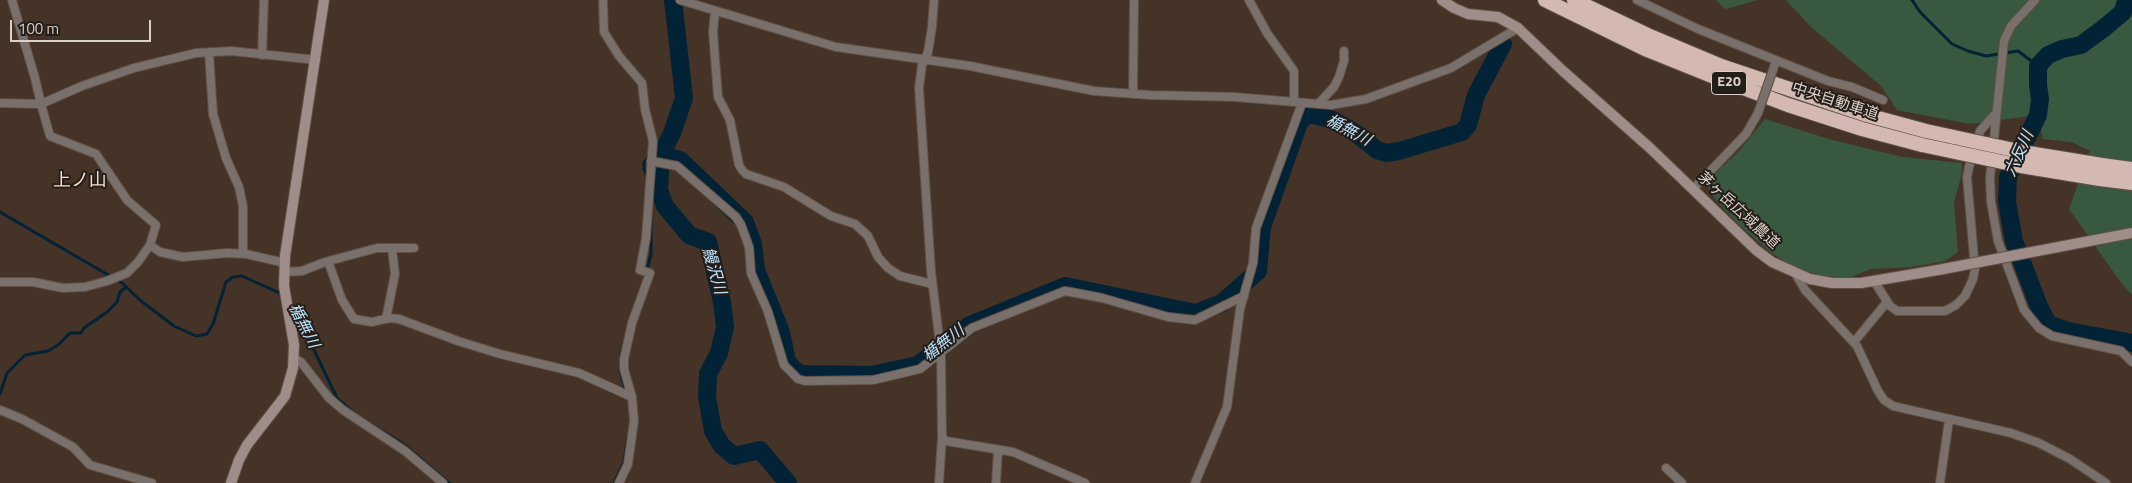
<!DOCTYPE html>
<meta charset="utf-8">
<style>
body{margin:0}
#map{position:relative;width:2132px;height:483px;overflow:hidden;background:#453327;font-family:"Titillium Web",sans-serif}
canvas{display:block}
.scale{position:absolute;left:10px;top:20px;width:141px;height:22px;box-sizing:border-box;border:2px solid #dcd1ca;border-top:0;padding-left:6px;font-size:15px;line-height:18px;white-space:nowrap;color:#dcd1ca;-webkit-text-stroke:4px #251d18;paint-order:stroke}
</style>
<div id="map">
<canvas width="2132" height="483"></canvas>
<div class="scale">100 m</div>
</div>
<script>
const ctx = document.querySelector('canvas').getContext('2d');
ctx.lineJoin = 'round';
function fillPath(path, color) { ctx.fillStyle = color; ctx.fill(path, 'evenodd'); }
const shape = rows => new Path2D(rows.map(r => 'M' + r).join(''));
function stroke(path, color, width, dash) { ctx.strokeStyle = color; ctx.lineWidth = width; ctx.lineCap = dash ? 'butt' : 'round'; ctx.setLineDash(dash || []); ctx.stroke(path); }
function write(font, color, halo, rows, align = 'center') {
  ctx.font = font + ' "Titillium Web","Noto Sans JP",sans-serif'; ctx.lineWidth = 4; ctx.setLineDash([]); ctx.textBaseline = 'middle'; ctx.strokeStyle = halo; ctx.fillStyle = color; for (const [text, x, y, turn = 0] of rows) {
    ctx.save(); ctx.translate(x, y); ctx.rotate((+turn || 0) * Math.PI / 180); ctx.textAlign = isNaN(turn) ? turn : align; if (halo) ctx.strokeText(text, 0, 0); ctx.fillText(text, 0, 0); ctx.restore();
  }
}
const green = shape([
 [1715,0,1758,0,1726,9],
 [1786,0,2132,0,2132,295,2119,280,2069,209,2090,151,2071,142,2043,139,2038,115,1970,124,1897,110,1881,86,1811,27],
 [1765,119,1832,140,1903,157,1962,163,1962,173,1954,203,1958,252,1945,261,1912,267,1871,269,1847,279,1820,275,1794,268,1769,251,1737,223,1716,200,1705,183,1739,151]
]);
const stream = shape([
 [1912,0,1920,12,1952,44,1968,51,1986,56,2018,51,2038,66],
 [648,179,644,169,644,162,649,157,661,155],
 [0,212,122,283,141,301,174,326,196,336,207,334,213,324,226,282,233,277,242,276,284,295],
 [647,270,651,254,651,217],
 [289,298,337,398,354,413],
 [625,338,621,354,620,370,626,393],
 [0,394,7,373,25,355,48,351,58,345,70,333,81,333,84,328,107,312,117,302,120,292,126,287],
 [361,418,402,443,449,483],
 [614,483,624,462,628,436]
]);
const river = shape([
 [673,0,684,98,672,133,661,155,659,190,665,206,689,235,708,242,722,302,725,327,719,353,708,374,707,397,713,431,722,446,734,456,760,450,788,483],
 [2126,0,2123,12,2104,28,2081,45,2062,49,2048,55,2038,66,2038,85,2040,99,2038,115,2008,177,2007,202,2014,241,2038,304,2048,324,2068,331,2132,343],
 [661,155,680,160,745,222,753,244,756,270,781,332,787,361,793,369,801,374,872,375,918,365,970,325,1065,286,1196,313,1222,303,1258,271,1262,227,1299,123,1303,118,1310,114,1333,120,1354,132,1377,150,1386,153,1399,151,1462,132,1468,125,1476,95,1503,44]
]);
const street = shape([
 [12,0,35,78,41,104,82,86,134,68,196,53,232,51,316,60],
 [603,0,604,32,619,56,642,83,645,109,653,141,646,238,640,270,650,273,632,323,624,359,624,369,632,397,634,421,628,464,619,483],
 [680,0,836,47,970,66,1094,91,1150,95,1235,97,1331,105,1366,99,1451,68,1518,28],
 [934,0,932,27,928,52,922,65,919,88,931,271,941,353,942,437,946,441,1013,452,1085,483],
 [1249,0,1267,33,1294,71,1294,102],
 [1637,0,1698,29,1828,81,1852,87,1883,100],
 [2035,0,2011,26,2004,41,1990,178,1991,202,1998,241,2024,310,2039,328,2052,336,2121,351,2132,362],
 [715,11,713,32,718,97,730,120,739,165,742,170,746,174,784,187,831,216,855,224,868,236,878,257,888,268,900,276,932,284],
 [209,52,213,114,226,158,239,187,243,206,243,254],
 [262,55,264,0],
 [1133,94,1134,0],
 [0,103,41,104,50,136,96,154,127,200,156,225,150,245,138,262,127,273,107,281,85,287,63,288,33,282,0,282],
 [1318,104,1334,87,1339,77,1344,61,1344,51],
 [651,161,677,166,736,217,741,225,749,247,751,273,768,312,784,365,798,379,805,381,873,380,920,369,972,328,1065,291,1102,298,1168,317,1195,320,1244,296],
 [1693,189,1746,134,1758,113],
 [150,245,160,252,183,257,227,253,246,254,285,263],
 [325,262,377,248,414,248],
 [284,272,302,271,325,262,329,264,342,300,354,319,372,322,389,318,399,319,458,341,500,354,579,373,632,397],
 [1795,273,1805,290,1857,346,1878,391,1884,400,1893,406,2011,433,2039,443,2070,459,2106,483],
 [1874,281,1890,306,1897,311,1945,311,1956,305,1965,296,1973,279,1975,269,1967,177,1969,167,1980,131,1996,113],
 [386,319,395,274,392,249],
 [1854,342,1887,302],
 [294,358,301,362,329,398,343,410,405,451,443,483],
 [0,410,22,419,73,447,90,465,152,483],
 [1666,468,1682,483],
 [939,483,942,437],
 [996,483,998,450],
 [1195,483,1227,407,1240,309,1253,263,1256,228,1302,103],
 [1940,483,1949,420]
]);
const secondary = shape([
 [1442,0,1454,8,1468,14,1498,17,1518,28,1563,71,1650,148,1756,250,1772,262,1810,279,1832,283,1861,283,1938,270],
 [231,483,239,460,247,445,285,396,293,368,294,345,284,286,285,256,324,0]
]);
const highway = shape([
 [1545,0,1645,49,1717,78,1788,105,1862,129,1922,145],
 [1574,0,1652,37,1721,66,1867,115,1926,131],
 [2102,165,2132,169],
 [2100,179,2132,183]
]);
const streetBridge = shape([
 [1758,113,1775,64]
]);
const secondaryBridge = shape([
 [1938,270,2132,233]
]);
const highwayBridge = shape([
 [1926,131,2028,153,2102,165],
 [1922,145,2021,166,2100,179]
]);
const shields = [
 [1729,83,35]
];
const shieldNames = [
 ["E20",1729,83]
];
const streetNames = [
 ["中央自動車道",1835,102,18],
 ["茅ヶ岳広域農道",1738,211,43]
];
const waterNames = [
 ["楯無川",1348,131,28],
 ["六反川",2020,154,-66],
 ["鰻沢川",713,271,74],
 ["楯無川",303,326,63],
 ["楯無川",944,344,-38]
];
const quarterNames = [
 ["上ノ山",80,182]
];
fillPath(green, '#395840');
stroke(stream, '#022335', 3);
stroke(river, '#022335', 18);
stroke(street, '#604f44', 10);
stroke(secondary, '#604f44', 12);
stroke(highway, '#604f44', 16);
stroke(street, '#796f6b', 8);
stroke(secondary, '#9e8d88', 10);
stroke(highway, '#d3b9b2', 14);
stroke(streetBridge, '#604f44', 10, []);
stroke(secondaryBridge, '#604f44', 12, []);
stroke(highwayBridge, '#604f44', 16, []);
stroke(streetBridge, '#796f6b', 8);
stroke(secondaryBridge, '#9e8d88', 10);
stroke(highwayBridge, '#d3b9b2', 14);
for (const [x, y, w] of shields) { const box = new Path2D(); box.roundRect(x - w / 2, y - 11.5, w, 23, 4); ctx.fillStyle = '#251d18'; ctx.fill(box); stroke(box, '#dcd1ca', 1); }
write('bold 14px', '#dcd1ca', null, shieldNames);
write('15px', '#dcd1ca', '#251d18', streetNames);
write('italic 16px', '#bbe3fd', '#251d18', waterNames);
write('18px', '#f4ddce', '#251d18', quarterNames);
</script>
